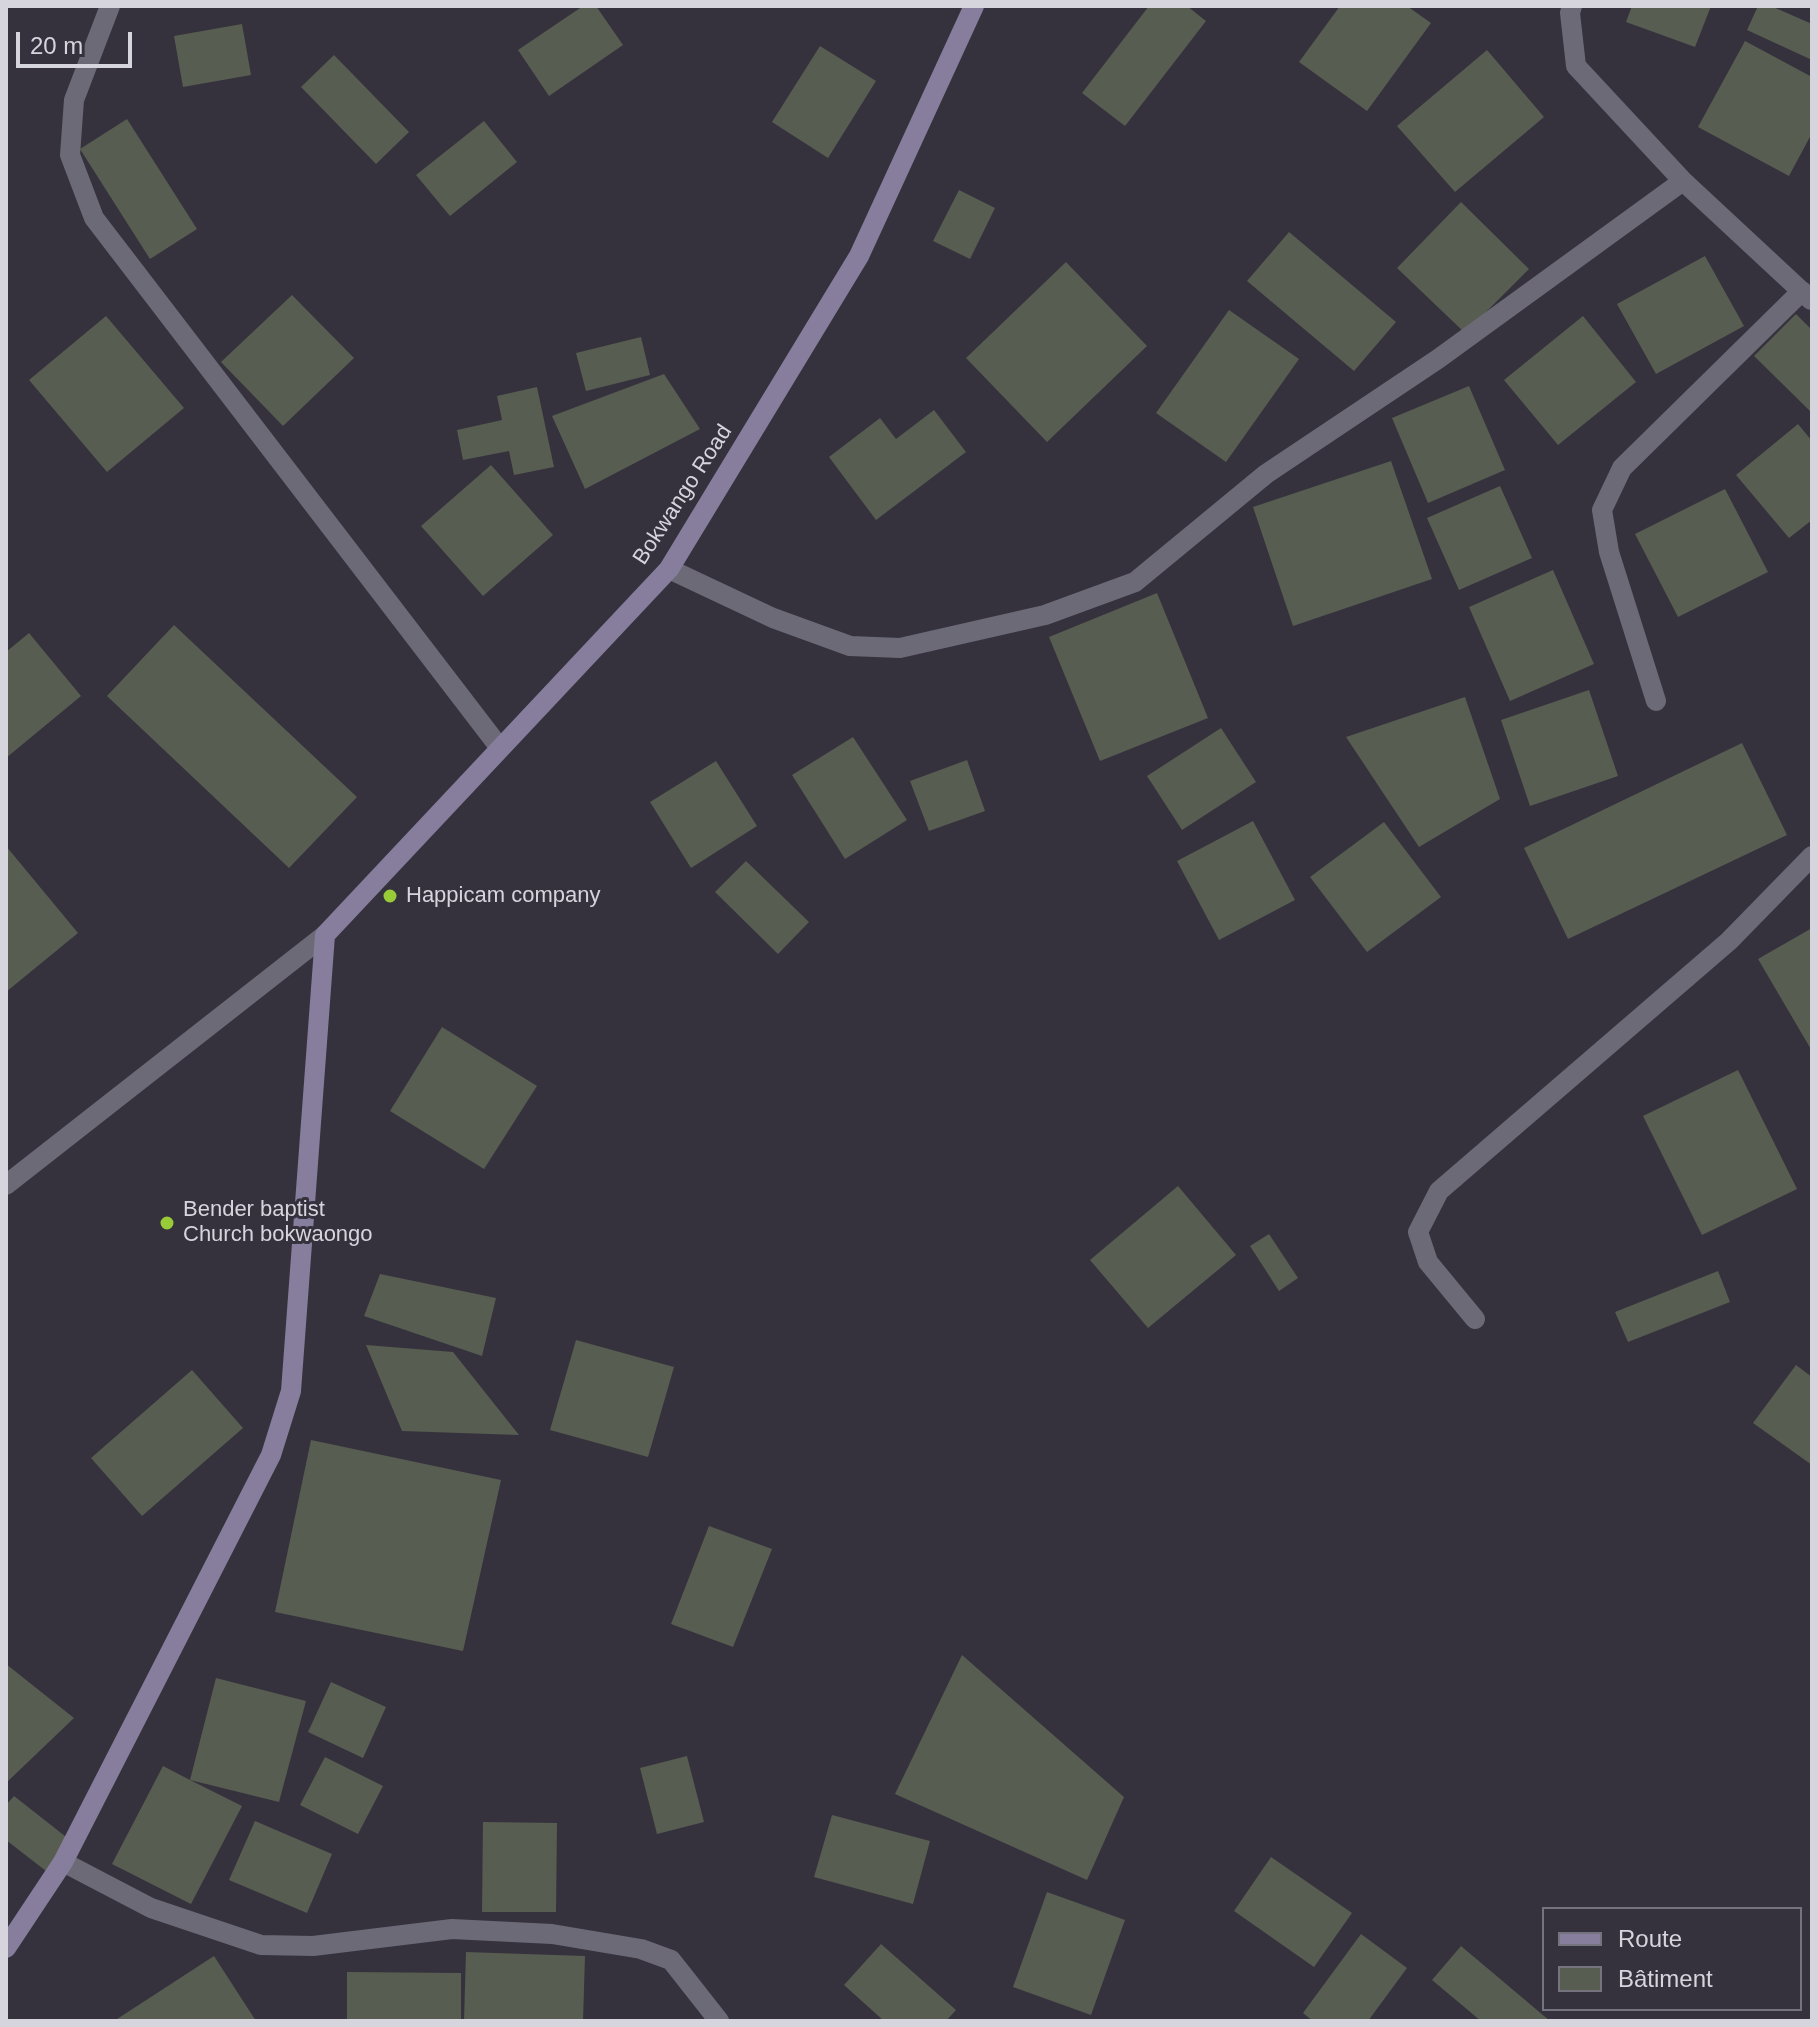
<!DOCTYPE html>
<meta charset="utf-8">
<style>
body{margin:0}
#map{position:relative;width:1818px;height:2027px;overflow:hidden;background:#35323e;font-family:Helvetica,sans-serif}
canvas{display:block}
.frame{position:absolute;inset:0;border:8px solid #d6d4dc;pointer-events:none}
.legend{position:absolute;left:1542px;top:1907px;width:260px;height:104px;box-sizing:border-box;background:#35323e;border:2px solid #75737d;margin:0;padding:10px 14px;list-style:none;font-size:24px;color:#d6d4dc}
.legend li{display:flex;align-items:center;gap:16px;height:40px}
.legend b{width:40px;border:2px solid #75737d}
.scale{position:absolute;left:16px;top:32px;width:116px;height:36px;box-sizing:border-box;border:4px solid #d6d4dc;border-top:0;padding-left:10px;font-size:24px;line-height:28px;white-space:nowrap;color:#d6d4dc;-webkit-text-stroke:6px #35323e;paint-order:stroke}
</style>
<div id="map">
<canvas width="1818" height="2027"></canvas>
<div class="frame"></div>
<ul class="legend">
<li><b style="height:10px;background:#867e9c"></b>Route</li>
<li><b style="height:22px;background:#575d50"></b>Bâtiment</li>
</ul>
<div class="scale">20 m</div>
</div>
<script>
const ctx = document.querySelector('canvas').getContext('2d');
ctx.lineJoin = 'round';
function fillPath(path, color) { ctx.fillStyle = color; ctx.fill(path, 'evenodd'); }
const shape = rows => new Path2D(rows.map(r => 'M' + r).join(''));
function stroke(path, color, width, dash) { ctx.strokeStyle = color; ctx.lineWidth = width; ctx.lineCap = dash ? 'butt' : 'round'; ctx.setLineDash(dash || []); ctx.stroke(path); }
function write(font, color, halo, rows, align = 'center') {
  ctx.font = font + ' Helvetica,sans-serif'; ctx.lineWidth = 6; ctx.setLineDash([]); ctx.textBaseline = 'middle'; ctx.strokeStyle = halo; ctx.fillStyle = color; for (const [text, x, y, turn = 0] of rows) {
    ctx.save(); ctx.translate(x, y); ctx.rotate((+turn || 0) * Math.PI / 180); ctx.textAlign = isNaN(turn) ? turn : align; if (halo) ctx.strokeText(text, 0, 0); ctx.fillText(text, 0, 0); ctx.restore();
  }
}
const building = shape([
 [583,6,596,6,623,45,549,96,518,50],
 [1149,6,1187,6,1206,21,1125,126,1082,93],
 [1340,6,1407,6,1431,23,1367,111,1299,62],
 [1632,6,1711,6,1695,47,1626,22],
 [1758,6,1771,6,1812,24,1812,60,1747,30],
 [242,24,251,75,183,87,174,36],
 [1745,41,1812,77,1812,133,1789,176,1698,127],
 [820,46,876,81,828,158,772,122],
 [1487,50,1544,117,1455,192,1397,126],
 [334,55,409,132,376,164,301,87],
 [127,119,197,229,150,259,80,149],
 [484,121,517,162,450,216,416,175],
 [959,190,995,208,970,259,933,241],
 [1461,202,1529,269,1465,333,1397,268],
 [1289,232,1396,322,1354,371,1247,281],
 [1705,256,1744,326,1656,374,1617,304],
 [1066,262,1147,346,1047,442,966,358],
 [292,295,354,358,283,426,221,362],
 [1229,310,1299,359,1226,462,1156,413],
 [1796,314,1812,330,1812,413,1754,356],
 [106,316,184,408,107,472,29,380],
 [1583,316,1636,382,1558,445,1504,380],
 [641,337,650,375,586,391,576,353],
 [664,374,700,429,585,489,552,416],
 [1469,386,1505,470,1428,503,1392,418],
 [537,387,554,467,514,475,509,451,463,460,457,430,502,420,497,396],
 [934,410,966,452,876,520,829,457,880,418,896,439],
 [1798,424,1812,441,1812,520,1789,538,1736,475],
 [1391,461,1432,579,1293,626,1253,507],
 [491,465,553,535,483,596,421,526],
 [1500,486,1532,558,1459,590,1427,518],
 [1725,489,1768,572,1678,617,1635,534],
 [1553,570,1594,664,1510,701,1469,607],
 [1157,593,1208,718,1100,761,1049,637],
 [174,625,357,797,289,868,107,696],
 [29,633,81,696,6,758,6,652],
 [1589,690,1618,776,1530,806,1501,720],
 [1465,697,1500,799,1419,847,1346,737],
 [1221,728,1256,782,1182,830,1147,776],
 [853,737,907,820,845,859,792,775],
 [1742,743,1787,835,1568,939,1524,848],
 [967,760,985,811,929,831,910,781],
 [716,761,757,826,691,868,650,802],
 [1253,821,1295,900,1219,940,1177,861],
 [1384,822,1441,897,1367,952,1310,877],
 [6,846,78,933,6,992],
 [746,861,809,922,778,954,715,892],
 [1812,928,1812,1051,1758,959],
 [442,1027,537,1086,484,1169,390,1111],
 [1738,1070,1797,1189,1702,1235,1643,1116],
 [1178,1186,1236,1255,1148,1328,1090,1260],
 [1269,1234,1298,1278,1279,1291,1250,1246],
 [1718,1271,1730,1302,1628,1342,1615,1312],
 [380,1274,496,1298,482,1356,364,1316],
 [576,1340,674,1367,648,1457,550,1430],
 [366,1345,453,1352,519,1435,402,1431],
 [1796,1365,1812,1377,1812,1465,1753,1423],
 [192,1370,243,1428,142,1516,91,1458],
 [311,1440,501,1480,463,1651,275,1612],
 [709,1526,772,1549,733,1647,671,1624],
 [962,1655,1124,1797,1087,1880,895,1794],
 [6,1664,74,1718,6,1783],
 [216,1678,306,1701,279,1802,190,1780,242,1806,191,1904,112,1864,163,1766,190,1780],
 [331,1682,386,1707,363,1758,308,1732],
 [687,1756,704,1822,657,1834,640,1768],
 [325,1757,383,1786,358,1834,300,1805],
 [14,1796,70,1840,46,1871,6,1840,6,1805],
 [832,1815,930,1841,913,1904,814,1877],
 [255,1821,332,1854,307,1913,229,1880],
 [483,1822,557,1823,556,1912,482,1912],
 [1271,1857,1352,1913,1314,1967,1234,1911],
 [1047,1892,1125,1920,1091,2015,1013,1987],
 [1361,1934,1407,1968,1368,2021,1313,2021,1303,2013],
 [881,1944,956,2010,946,2021,884,2021,844,1985],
 [1461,1946,1550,2021,1481,2021,1432,1980],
 [466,1952,585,1956,583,2021,464,2021],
 [214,1956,256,2021,114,2021],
 [347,1972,461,1973,461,2021,347,2021]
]);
const street = shape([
 [110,6,74,100,70,155,94,218,500,748],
 [1572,6,1570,13,1576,66,1683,181,1811,300],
 [669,569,773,618,850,646,900,648,1045,615,1135,582,1266,474,1438,359,1683,181],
 [1656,701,1609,552,1602,510,1622,468,1802,291],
 [6,1185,325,935],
 [1475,1319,1428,1262,1418,1232,1439,1191,1729,941,1812,856],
 [63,1862,151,1908,261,1945,313,1946,452,1929,552,1934,641,1949,671,1960,719,2021]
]);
const secondary = shape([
 [6,1948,63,1862,271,1455,291,1391,325,935,669,569,859,256,974,6]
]);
const markers = [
 [390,896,8,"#98cb37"],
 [167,1223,8,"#98cb37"]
];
const streetNames = [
 ["Bokwango Road",683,495,-57]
];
const poiNames = [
 ["Happicam company",406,896],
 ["Bender baptist",183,1210],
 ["Church bokwaongo",183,1235]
];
fillPath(building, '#575d50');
stroke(street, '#6d6a77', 20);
stroke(secondary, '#867e9c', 20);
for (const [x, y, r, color] of markers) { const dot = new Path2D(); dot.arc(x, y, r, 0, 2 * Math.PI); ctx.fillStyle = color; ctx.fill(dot); stroke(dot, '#35323e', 3); }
write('22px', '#d6d4dc', '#35323e', streetNames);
write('22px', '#d6d4dc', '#35323e', poiNames, 'left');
</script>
